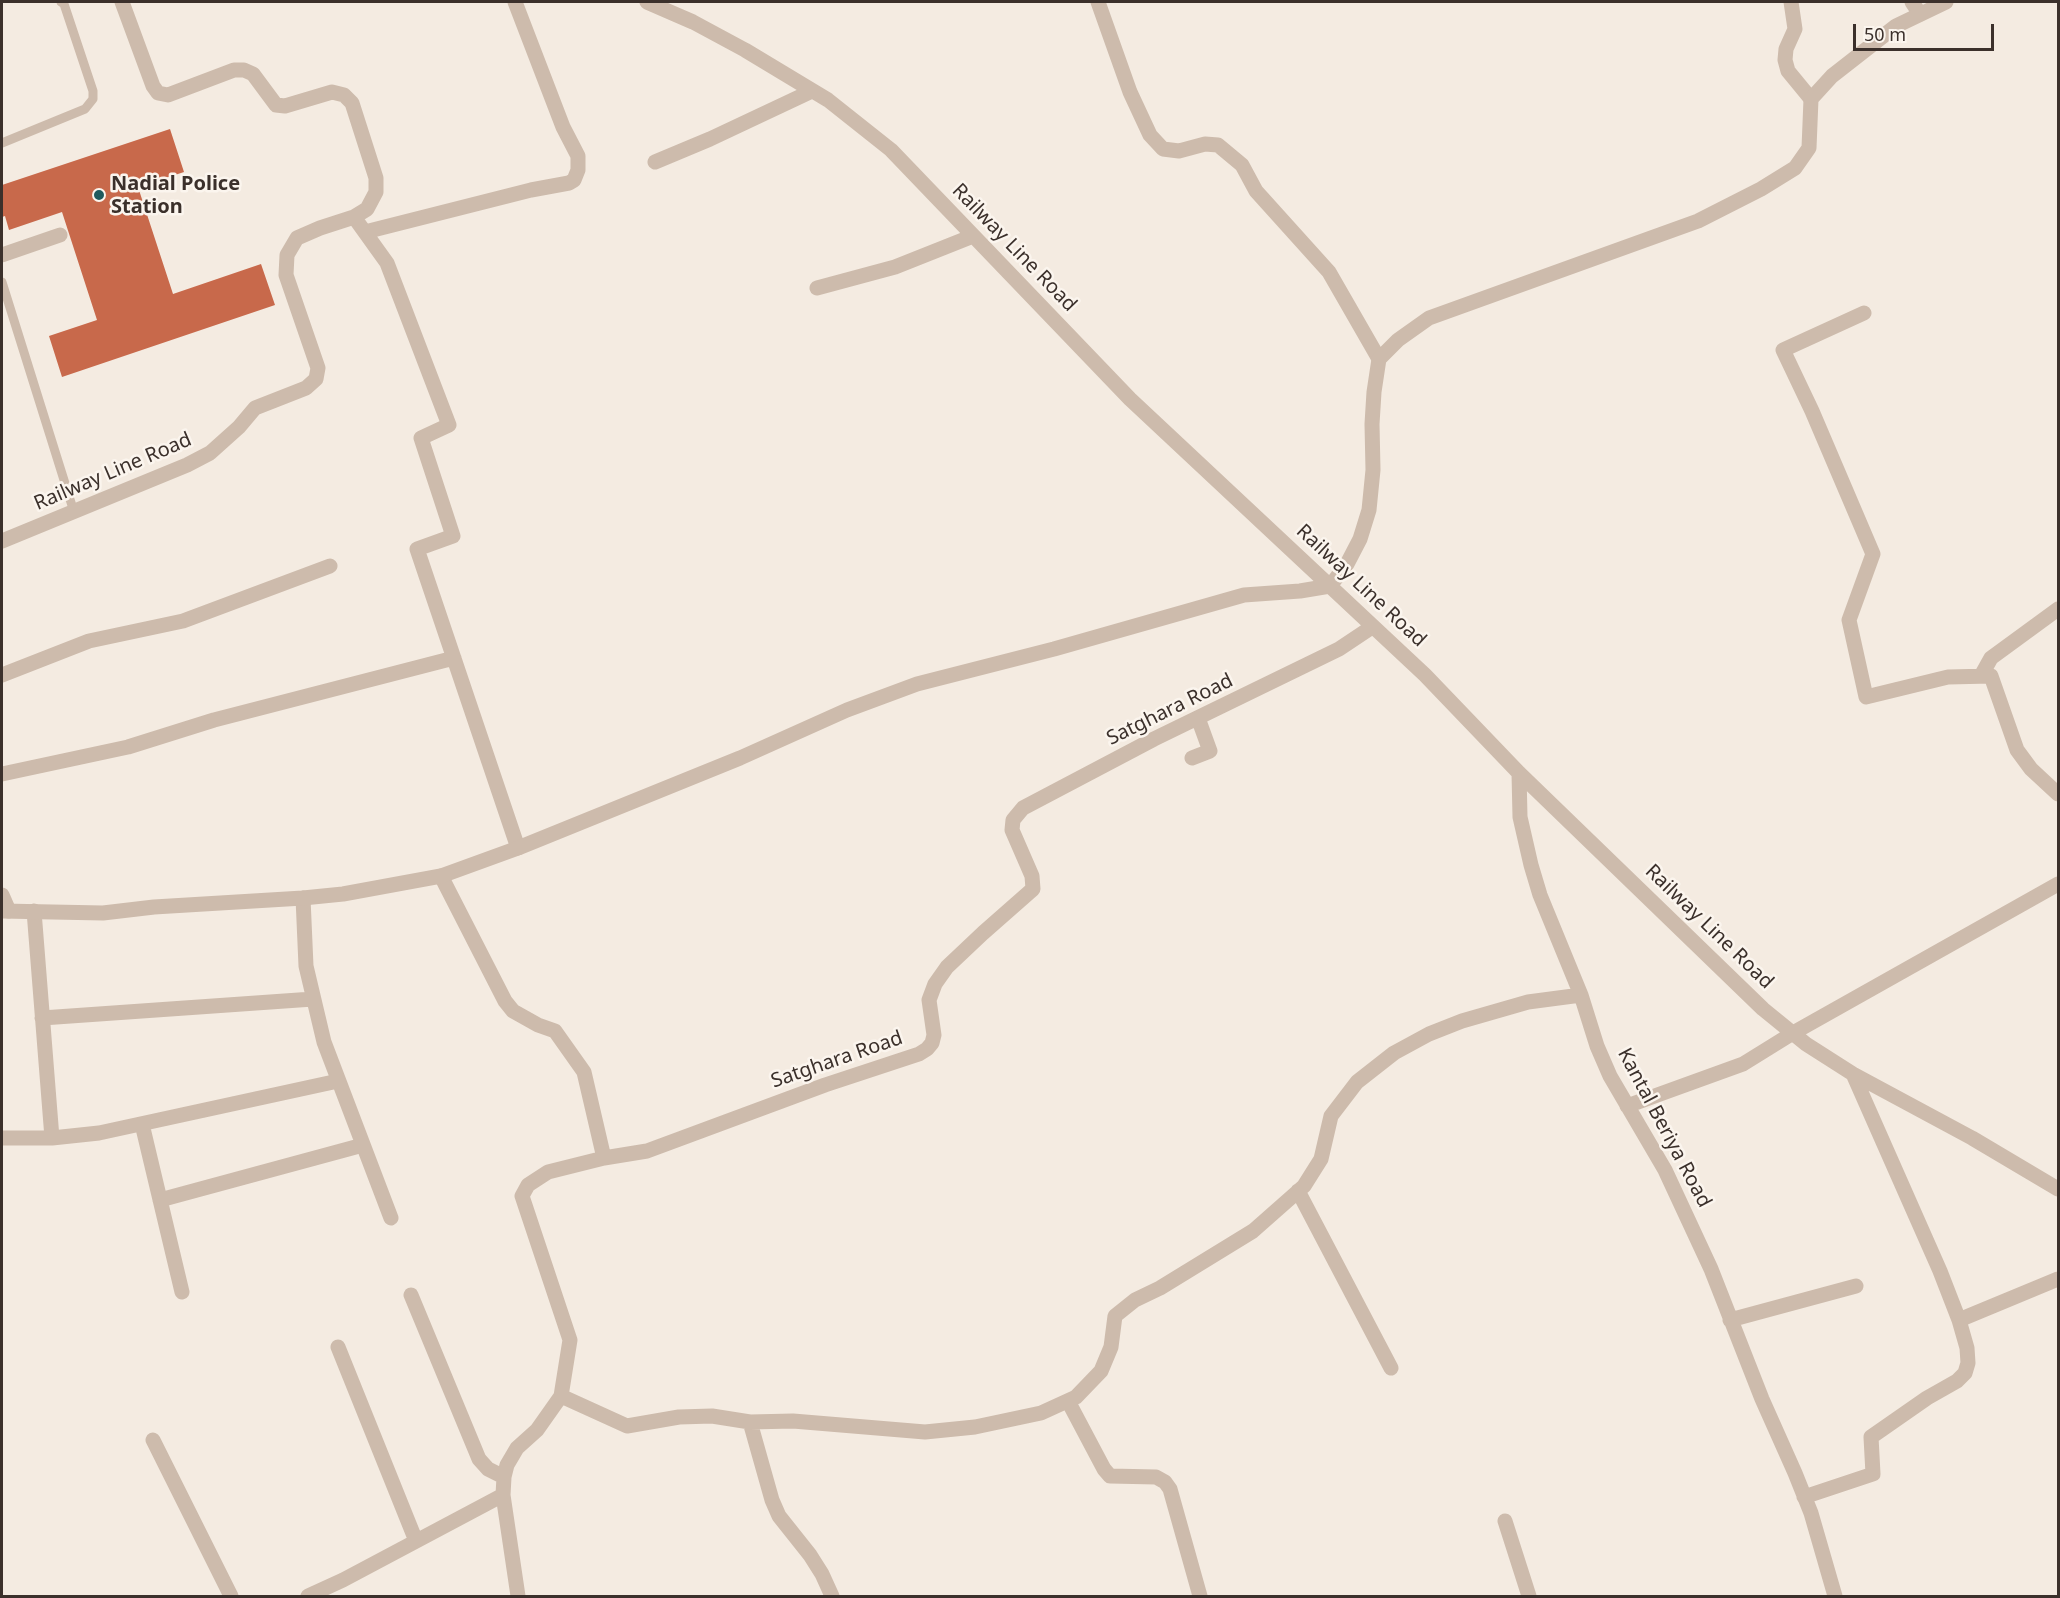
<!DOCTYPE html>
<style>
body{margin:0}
#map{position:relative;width:2060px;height:1598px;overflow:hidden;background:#f4ebe1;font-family:"Noto Sans",sans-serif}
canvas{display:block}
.frame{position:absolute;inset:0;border:3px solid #3b302b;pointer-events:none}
.scale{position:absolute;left:1853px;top:24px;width:141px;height:27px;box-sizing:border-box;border:3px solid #3b302b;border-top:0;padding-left:8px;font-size:18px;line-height:21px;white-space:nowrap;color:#3b302b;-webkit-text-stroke:4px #fbf5ee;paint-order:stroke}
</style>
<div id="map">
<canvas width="2060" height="1598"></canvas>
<div class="frame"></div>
<div class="scale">50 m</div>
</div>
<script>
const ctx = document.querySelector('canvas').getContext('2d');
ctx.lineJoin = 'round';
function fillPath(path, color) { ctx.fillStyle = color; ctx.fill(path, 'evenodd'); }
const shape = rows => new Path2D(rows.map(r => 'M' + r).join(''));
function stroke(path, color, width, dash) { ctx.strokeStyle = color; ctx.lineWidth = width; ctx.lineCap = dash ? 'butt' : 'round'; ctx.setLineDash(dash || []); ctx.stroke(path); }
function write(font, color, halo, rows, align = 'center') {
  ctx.font = font + ' "Noto Sans",sans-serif'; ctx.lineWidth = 5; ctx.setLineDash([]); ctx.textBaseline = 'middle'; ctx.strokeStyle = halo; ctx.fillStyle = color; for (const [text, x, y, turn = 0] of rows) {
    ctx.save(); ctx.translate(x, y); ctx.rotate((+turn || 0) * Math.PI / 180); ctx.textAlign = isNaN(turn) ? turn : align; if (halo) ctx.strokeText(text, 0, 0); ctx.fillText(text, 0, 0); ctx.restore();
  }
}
const building = shape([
 [170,129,184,172,138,187,173,294,261,264,275,305,62,377,49,336,97,320,62,212,9,230,5,216,2,217,2,185]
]);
const service = shape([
 [2,143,85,109,93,99,93,91,64,4,61,2],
 [2,282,74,512]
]);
const minor = shape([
 [647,2,693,22,745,50,828,100,891,150,1130,399,1425,675,1519,773,1763,1009,1806,1044,1853,1074,1972,1138,2058,1189],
 [1098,2,1130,92,1150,135,1163,149,1179,151,1205,144,1218,145,1242,165,1256,191,1329,272,1379,359],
 [1791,2,1795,29,1786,49,1785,60,1788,71,1811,99],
 [1912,2,1920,14],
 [655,162,710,139,812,91],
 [354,217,387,263,449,425,421,438,453,536,417,549,518,848],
 [365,232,531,190,569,183,574,180,578,170,578,156,563,127,515,2],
 [2,255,60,235],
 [817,288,895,267,973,236],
 [1864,313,1783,350,1812,411,1873,554,1849,620,1866,697,1948,677,1991,676,2017,750,2031,769,2058,794],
 [2,541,187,465,210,453,239,427,255,408,306,388,316,379,318,368,286,275,287,255,297,238,320,228,354,217,367,209,376,192,376,178,352,103,344,95,332,92,285,106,276,105,253,74,244,70,234,70,168,95,158,93,153,86,122,2],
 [2,675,89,641,183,621,330,566],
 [1981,676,1991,658,2058,609],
 [1192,758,1210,751,1198,718],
 [1519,773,1520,817,1531,865,1540,895,1581,995,1597,1046,1610,1076,1665,1170,1711,1269,1762,1399,1795,1473,1811,1513,1835,1596],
 [2,774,128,747,214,720,454,658],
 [441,876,505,1001,513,1011,538,1025,555,1031,584,1072,604,1158],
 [2,895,9,911],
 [303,898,306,966,324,1042,391,1218],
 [34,911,52,1138],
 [42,1018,313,999],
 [1627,1106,1743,1064,1793,1033,2058,884],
 [142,1124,182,1292],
 [2,1138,52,1138,99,1133,338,1081],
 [1298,1191,1391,1368],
 [160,1200,363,1145],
 [411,1295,479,1459,488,1469,504,1477],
 [1730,1320,1856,1286],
 [1959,1320,2058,1279],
 [338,1347,416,1541],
 [561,1396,627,1426,679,1417,712,1416,750,1422,793,1421,925,1432,975,1427,1041,1413,1076,1397,1101,1371,1111,1347,1115,1316,1135,1300,1160,1288,1253,1231,1304,1186,1321,1159,1331,1116,1357,1082,1394,1053,1429,1034,1462,1021,1528,1002,1581,995],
 [1068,1401,1104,1469,1110,1476,1156,1477,1165,1482,1170,1489,1200,1596],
 [750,1422,772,1500,779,1516,810,1555,822,1574,832,1596],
 [153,1440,231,1596],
 [1804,1497,1873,1474,1871,1437,1927,1398,1957,1381,1965,1373,1968,1363,1967,1348,1959,1320,1940,1271,1853,1074],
 [1505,1521,1529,1596],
 [308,1596,343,1580,503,1495],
 [518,1596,503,1495,504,1477,507,1465,517,1448,537,1430,561,1396,570,1340,522,1196,528,1185,548,1172,604,1158,647,1151,825,1085,919,1054,927,1049,932,1043,934,1035,929,1000,935,984,947,967,983,933,1033,889,1032,876,1012,830,1013,820,1023,808,1154,739,1339,649,1372,627]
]);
const tertiary = shape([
 [2,911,103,913,154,907,303,898,343,894,441,876,518,848,740,758,847,710,917,684,1054,649,1244,595,1300,591,1330,586,1347,564,1360,539,1369,510,1373,470,1372,424,1374,392,1379,359,1398,340,1429,318,1698,221,1761,189,1795,168,1809,148,1811,99,1832,76,1896,26,1946,2]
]);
const markers = [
 [99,195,6,"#1f5a5e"]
];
const poiNames = [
 ["Nadial Police",111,184],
 ["Station",111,207]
];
const streetNames = [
 ["Railway Line Road",1014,248,46],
 ["Railway Line Road",113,472,-23],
 ["Railway Line Road",1361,586,43],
 ["Satghara Road",1170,710,-26],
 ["Railway Line Road",1709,927,44],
 ["Satghara Road",837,1060,-19],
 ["Kantal Beriya Road",1664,1128,62]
];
fillPath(building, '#c8694b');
stroke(service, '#cdbbac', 9);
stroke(minor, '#cdbbac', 15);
stroke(tertiary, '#cdbbac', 15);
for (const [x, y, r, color] of markers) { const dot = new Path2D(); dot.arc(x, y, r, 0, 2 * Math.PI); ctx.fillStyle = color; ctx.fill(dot); stroke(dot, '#fbf5ee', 2); }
write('bold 20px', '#3b302b', '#fbf5ee', poiNames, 'left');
write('20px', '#3b302b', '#fbf5ee', streetNames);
</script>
